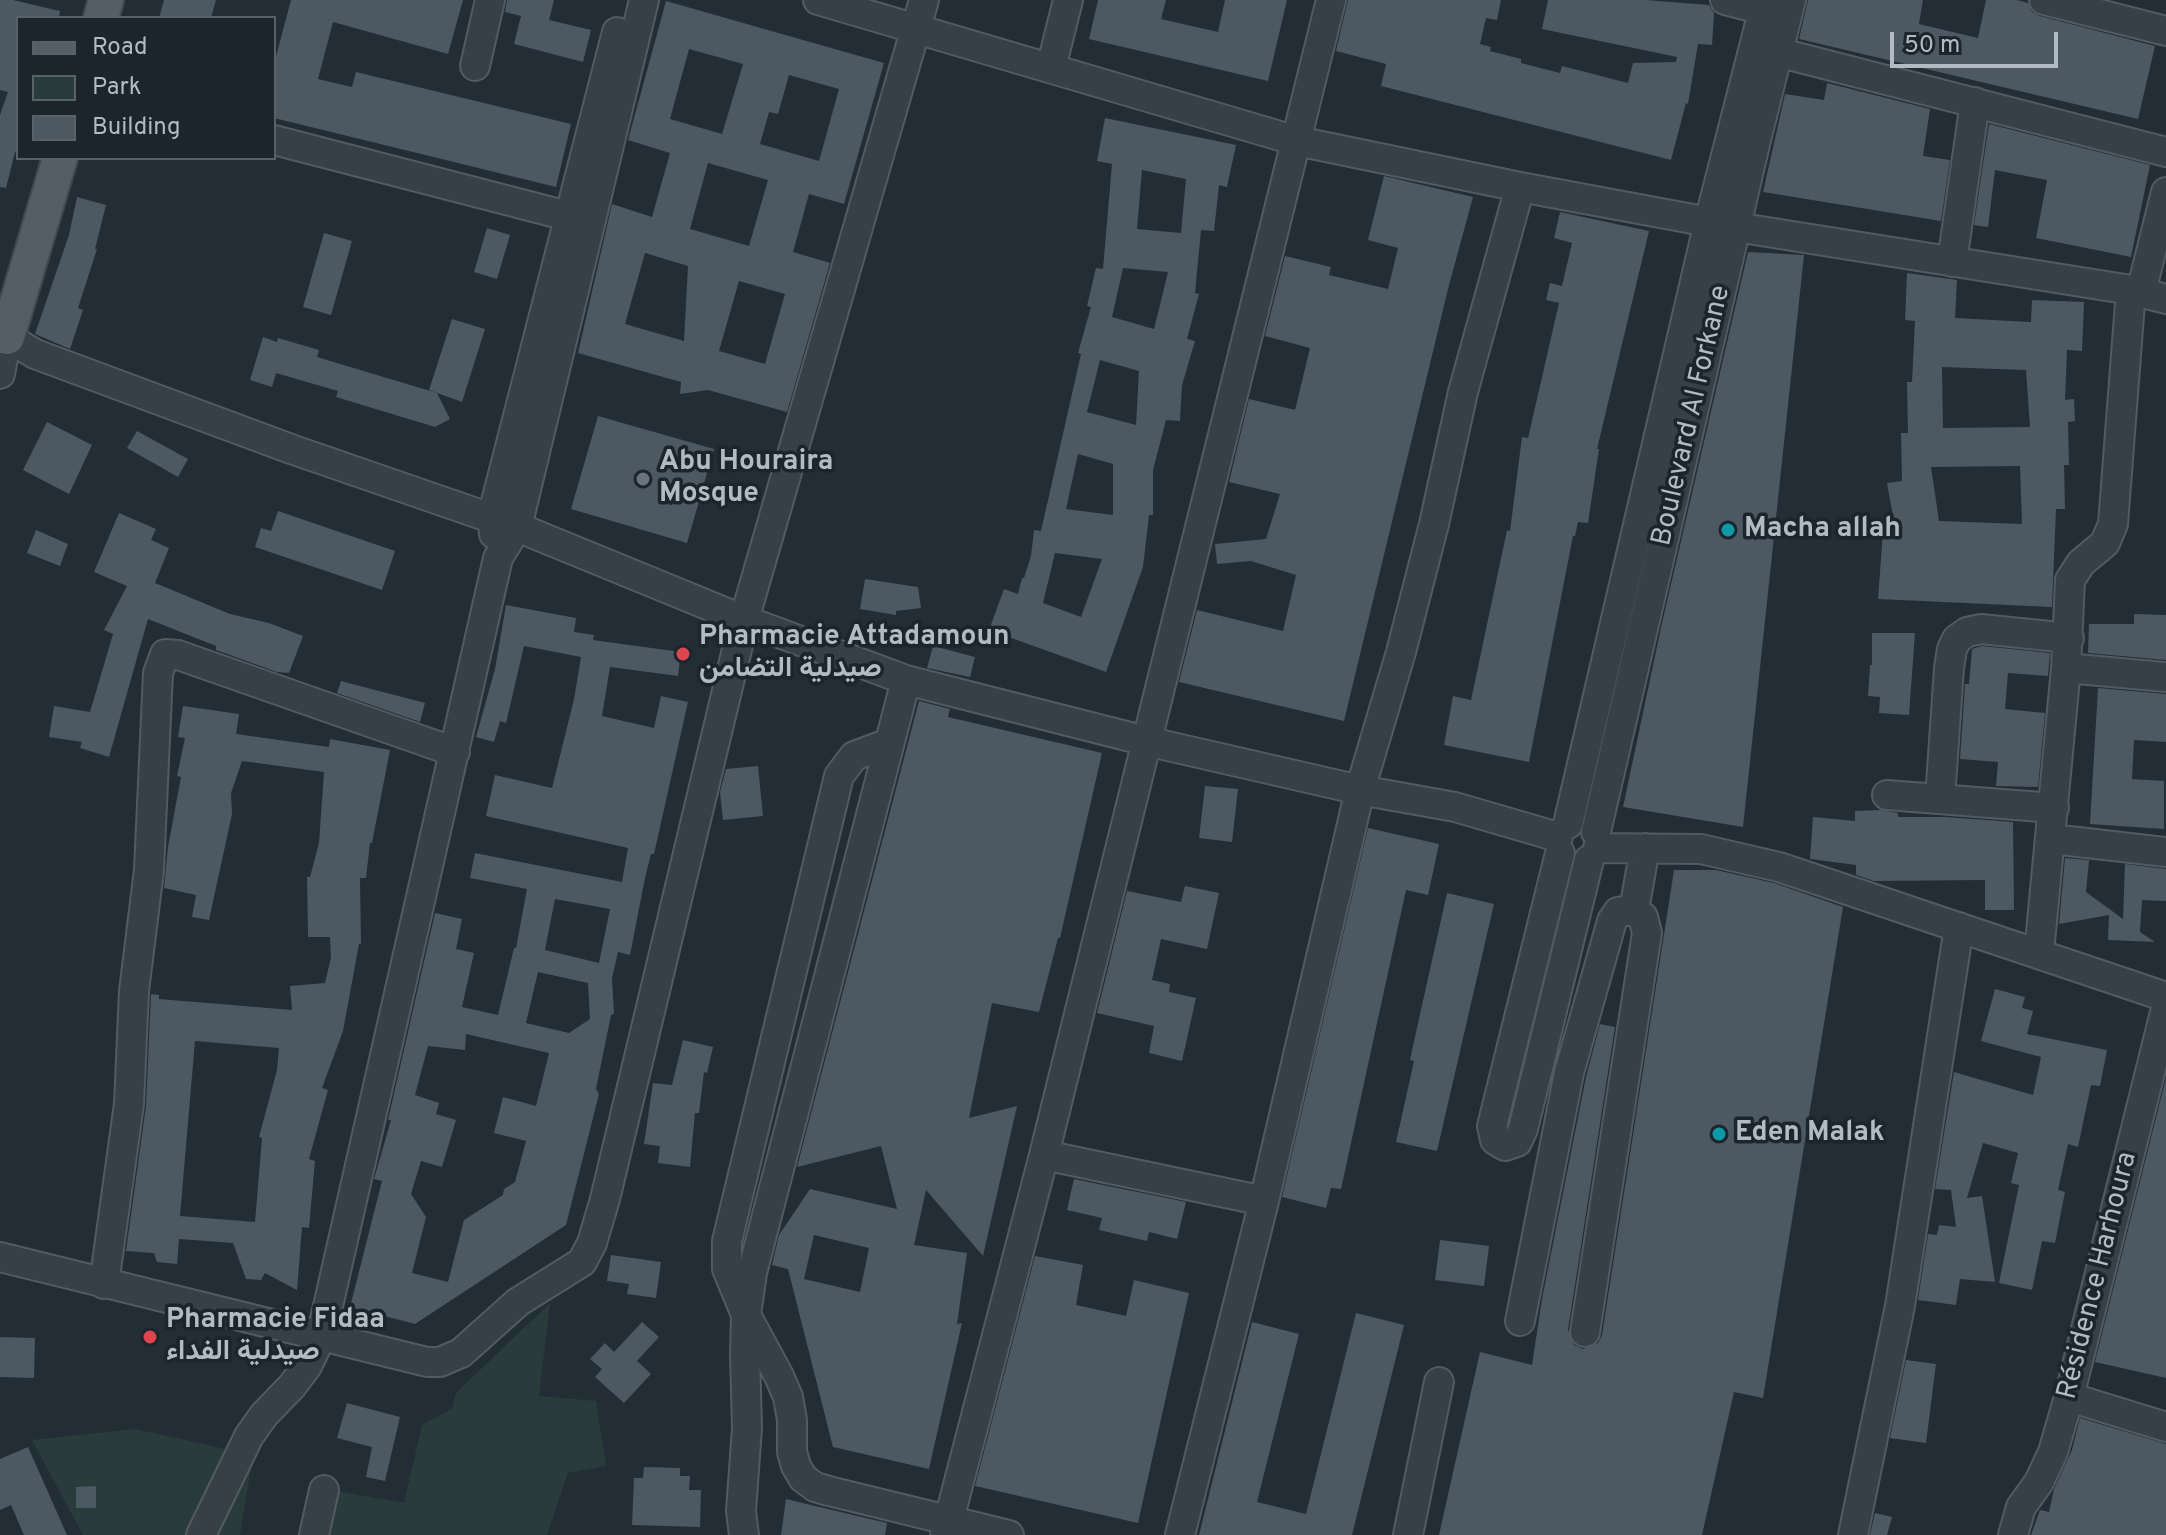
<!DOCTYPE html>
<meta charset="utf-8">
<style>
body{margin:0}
#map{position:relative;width:2166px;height:1535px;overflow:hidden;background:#232d36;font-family:Overpass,sans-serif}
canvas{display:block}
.legend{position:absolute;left:16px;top:16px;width:260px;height:144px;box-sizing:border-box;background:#1c242c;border:2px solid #586068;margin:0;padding:10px 14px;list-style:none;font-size:24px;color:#b2bac3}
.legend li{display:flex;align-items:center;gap:16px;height:40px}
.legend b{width:40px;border:2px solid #586068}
.scale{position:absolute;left:1890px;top:32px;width:168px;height:36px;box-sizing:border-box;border:4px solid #b2bac3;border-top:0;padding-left:10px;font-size:24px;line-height:28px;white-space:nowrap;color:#b2bac3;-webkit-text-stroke:6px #1c242c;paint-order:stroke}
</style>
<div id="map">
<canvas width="2166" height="1535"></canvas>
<ul class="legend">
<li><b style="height:10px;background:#555e67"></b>Road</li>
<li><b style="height:22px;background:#293c3b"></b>Park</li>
<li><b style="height:22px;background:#4c5862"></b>Building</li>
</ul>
<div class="scale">50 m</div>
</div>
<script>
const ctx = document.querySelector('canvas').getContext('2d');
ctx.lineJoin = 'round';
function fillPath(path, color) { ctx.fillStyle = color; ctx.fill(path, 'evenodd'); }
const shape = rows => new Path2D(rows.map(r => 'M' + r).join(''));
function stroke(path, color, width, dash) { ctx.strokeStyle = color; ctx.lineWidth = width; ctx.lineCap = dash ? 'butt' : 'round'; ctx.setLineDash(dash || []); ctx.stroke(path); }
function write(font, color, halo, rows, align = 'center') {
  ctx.font = font + ' Overpass,Vazirmatn,sans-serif'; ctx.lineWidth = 7; ctx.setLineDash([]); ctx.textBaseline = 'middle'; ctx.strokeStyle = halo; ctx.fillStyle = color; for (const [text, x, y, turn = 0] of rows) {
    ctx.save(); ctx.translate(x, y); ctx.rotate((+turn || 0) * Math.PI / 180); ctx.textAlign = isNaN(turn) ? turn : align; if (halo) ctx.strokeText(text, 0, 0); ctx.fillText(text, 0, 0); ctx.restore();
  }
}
const green = shape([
 [550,1303,539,1396,596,1401,606,1466,568,1473,547,1535,309,1535,321,1488,404,1503,422,1425,452,1409,456,1393],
 [135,1429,253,1455,240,1535,83,1535,32,1440]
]);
const building = shape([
 [0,0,13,0,60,11,59,18,18,18,18,153,15,152,6,188,0,187,0,115,8,92,0,90],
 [164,0,216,0,211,18,159,18],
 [291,0,463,0,448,54,333,22,318,79,352,87,356,72,571,124,556,187,274,118,274,64],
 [507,0,554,0,549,20,591,30,583,62,514,44,521,16,505,12],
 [1098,0,1166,0,1161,19,1218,32,1225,0,1287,0,1268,81,1089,39],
 [1348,0,1501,0,1497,20,1486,18,1480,44,1491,47,1490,51,1521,59,1521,63,1560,73,1562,66,1628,83,1633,63,1676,62,1677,57,1542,29,1548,0,1646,0,1709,5,1714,13,1712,45,1698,44,1688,104,1686,103,1671,160,1381,86,1386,64,1336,51],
 [1808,0,1923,0,1919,24,1978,38,1986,0,2017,0,2028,3,2032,12,2040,16,2155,46,2138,119,1799,39],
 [666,1,884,63,844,204,809,194,793,252,830,263,787,412,708,390,680,394,681,382,578,353,612,204,652,217,670,153,628,140],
 [689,49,743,64,722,134,670,119],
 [789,75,839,89,819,161,760,144,769,112,778,114],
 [708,163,768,180,749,246,690,229],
 [645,253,688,266,684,341,625,324],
 [739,281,785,294,765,364,719,351],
 [1827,83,1930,109,1923,156,1950,160,1941,221,1763,192,1785,94,1824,100],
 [1105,118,1236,145,1227,187,1219,185,1214,231,1201,230,1195,293,1199,294,1187,339,1195,341,1182,385,1180,421,1166,420,1153,470,1153,515,1149,515,1143,567,1106,672,989,630,1004,589,1018,594,1022,578,1024,578,1031,556,1034,530,1041,531,1081,354,1078,353,1091,307,1087,306,1096,268,1103,269,1112,164,1097,161],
 [1142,170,1186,179,1181,233,1137,229],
 [1123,268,1168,272,1154,329,1112,317],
 [1100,360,1139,371,1136,425,1087,412],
 [1078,454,1113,464,1113,515,1066,509],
 [1055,553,1102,559,1081,617,1043,603],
 [1989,124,2150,165,2131,257,2036,238,2047,180,1995,170,1988,227,1974,225],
 [1384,176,1473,197,1448,289,1344,721,1179,682,1197,610,1283,631,1296,575,1251,561,1217,564,1215,544,1266,539,1280,494,1229,482,1249,399,1295,410,1310,348,1265,336,1285,256,1331,267,1329,275,1388,289,1398,248,1368,240],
 [77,197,106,205,95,249,97,249,78,308,83,310,70,349,35,334,69,235],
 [1560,212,1649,231,1597,449,1599,449,1588,523,1578,522,1575,536,1573,536,1529,762,1444,745,1453,696,1471,700,1507,530,1510,531,1522,437,1528,438,1559,303,1546,300,1550,283,1562,286,1572,243,1554,238],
 [487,228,510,235,497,279,474,272],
 [324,233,352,241,331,315,303,307],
 [1748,252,1804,255,1743,827,1623,807,1662,623],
 [1907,273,1957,280,1955,318,2031,322,2032,300,2084,302,2082,351,2067,350,2065,400,2074,399,2075,421,2068,422,2069,465,2064,465,2065,509,2056,509,2052,607,1878,599,1883,532,1896,533,1887,483,1902,481,1901,433,1908,433,1907,382,1912,382,1915,321,1905,320],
 [1942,367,2026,370,2030,427,1943,428],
 [2020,466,2022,524,1939,521,1931,467],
 [452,319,485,329,462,402,429,390],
 [263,337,277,342,278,338,319,350,317,357,437,393,450,419,435,427,336,397,338,391,276,373,272,387,250,380],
 [598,416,714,449,687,543,571,509],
 [47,422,92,445,69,494,23,470],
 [137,431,188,459,178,477,127,448],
 [278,511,395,551,382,590,255,547,261,528,271,531],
 [119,513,156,529,151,540,169,548,155,583,230,614,269,623,303,636,289,673,277,672,216,650,216,646,148,619,109,757,80,748,82,742,49,737,54,706,90,712,113,634,104,630,127,586,94,572],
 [36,530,68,544,60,566,27,553],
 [865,579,918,587,921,608,896,611,896,615,860,609],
 [506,605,576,618,574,632,594,635,593,640,681,652,678,676,610,667,602,716,654,728,661,696,688,702,654,854,651,854,645,878,630,955,618,952,612,978,614,1014,611,1015,596,1089,599,1094,566,1225,415,1324,350,1307,382,1181,374,1179,391,1120,388,1120,435,913,462,919,456,949,474,953,462,1007,498,1015,514,948,516,948,527,889,470,878,475,853,622,882,628,848,486,816,495,775,552,788,574,699,581,657,524,646,506,723,500,721,494,742,476,737,495,669],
 [555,899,610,909,599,963,545,950],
 [538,972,588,983,590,1019,569,1033,526,1023],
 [466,1034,549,1053,536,1106,503,1097,494,1133,526,1141,515,1182,504,1189,503,1195,464,1220,448,1282,412,1273,426,1217,411,1194,421,1161,442,1167,456,1120,436,1114,439,1103,415,1095,428,1046,465,1050],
 [2134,614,2166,615,2166,660,2088,653,2089,624,2134,624],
 [1872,633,1915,633,1909,715,1879,713,1880,697,1868,696,1870,665,1872,665],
 [933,646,975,657,970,677,927,668],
 [1982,646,2050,653,2048,676,2008,673,2005,709,2045,713,2038,787,1996,786,1998,762,1960,759,1965,684,1969,684,1972,649],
 [341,681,425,703,420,722,337,693],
 [2098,688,2166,694,2166,742,2134,740,2132,779,2164,781,2164,829,2090,824],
 [919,701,950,709,948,717,1102,753,1060,938,1058,938,1039,1012,992,1003,969,1118,1017,1106,983,1256,926,1190,914,1245,967,1253,957,1324,962,1323,929,1469,833,1447,788,1269,772,1265,779,1235,810,1189,897,1209,881,1146,797,1167],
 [814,1235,869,1248,860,1292,804,1279],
 [183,706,239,714,236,734,329,747,330,739,390,750,372,843,370,843,366,878,360,878,361,944,359,944,343,1031,322,1088,328,1090,309,1159,315,1161,309,1228,302,1227,297,1290,265,1273,261,1280,246,1279,233,1243,179,1239,177,1264,157,1262,154,1253,126,1251,146,1106,151,994,159,995,159,999,292,1010,290,986,325,983,331,957,330,937,308,937,307,877,310,877,319,843,324,772,242,761,231,793,232,814,209,920,192,917,196,895,164,888,168,847,181,777,177,776,185,738,178,737],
 [195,1041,279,1048,277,1070,259,1137,262,1138,255,1222,180,1216],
 [758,766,763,816,723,820,720,792,726,769],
 [1205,786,1238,789,1232,842,1199,838],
 [1881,810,1898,813,1898,817,1945,817,2013,822,2014,910,1985,910,1985,880,1874,881,1856,875,1856,865,1810,859,1813,817,1855,821,1855,811],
 [1368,828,1439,844,1428,895,1406,890,1341,1189,1331,1188,1326,1208,1282,1197],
 [2065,858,2089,860,2086,892,2123,919,2125,864,2166,869,2166,901,2142,900,2140,932,2155,942,2108,940,2109,915,2059,924],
 [1674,870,1716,870,1774,883,1843,907,1763,1398,1734,1392,1702,1535,1439,1535,1480,1352,1532,1365,1542,1299,1586,1077,1600,1024,1615,1027,1568,1330,1574,1345,1583,1349,1598,1343,1602,1335],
 [1185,886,1219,893,1207,949,1161,939,1152,980,1170,984,1169,992,1196,998,1182,1061,1149,1053,1154,1026,1097,1013,1127,891,1181,902],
 [1447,893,1494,904,1437,1151,1396,1142,1414,1061,1410,1060,1416,1032],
 [1995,989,2025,997,2022,1008,2033,1011,2027,1034,2107,1050,2100,1086,2091,1085,2078,1147,2068,1144,2058,1190,2065,1192,2055,1243,2042,1241,2032,1290,1999,1283,2019,1185,2011,1183,2018,1153,1983,1143,1967,1198,1982,1196,1995,1282,1960,1279,1956,1305,1918,1300,1928,1234,1937,1235,1939,1225,1956,1227,1951,1190,1935,1189,1954,1072,2033,1095,2041,1057,1981,1041],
 [683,1040,713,1047,707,1073,704,1072,699,1113,695,1113,690,1167,658,1163,660,1146,644,1144,653,1083,672,1085],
 [2166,1078,2166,1378,2095,1362],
 [1074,1179,1186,1202,1177,1239,1149,1232,1147,1241,1099,1230,1102,1218,1067,1210],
 [1440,1240,1489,1246,1484,1286,1435,1280],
 [611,1255,661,1262,656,1298,627,1294,629,1284,607,1281],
 [1035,1256,1083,1265,1076,1305,1126,1316,1134,1280,1189,1293,1138,1523,975,1486],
 [1356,1313,1404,1325,1352,1535,1199,1535,1252,1322,1299,1334,1257,1502,1306,1514],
 [642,1322,659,1337,637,1361,651,1374,624,1403,595,1377,602,1369,590,1359,605,1343,614,1352],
 [0,1337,35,1338,34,1378,0,1377],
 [1906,1360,1936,1364,1926,1443,1890,1438],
 [347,1403,400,1417,385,1481,366,1477,372,1447,337,1438],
 [2080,1418,2166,1444,2166,1535,2031,1535,2040,1510,2049,1512,2054,1489,2072,1450],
 [28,1447,67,1535,24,1535,11,1505,0,1510,0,1459],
 [644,1467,680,1468,680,1476,690,1476,689,1490,701,1490,700,1527,632,1525,634,1478,643,1478],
 [96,1486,96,1508,76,1508,76,1487],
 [786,1499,887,1523,885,1535,781,1535],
 [1875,1513,1892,1517,1887,1535,1870,1535]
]);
const minor = shape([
 [818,0,1297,141,1520,187,1736,227,2131,290,2166,299],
 [1725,0,1779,14],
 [2044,0,2166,31],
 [1777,52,2166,152],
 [475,66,490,0],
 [1051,68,1068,0],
 [274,140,587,221],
 [1952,262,1975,102],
 [2141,292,2166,192],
 [0,374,7,337,35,354,291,449,517,527,744,620,906,680,1146,741,1360,790,1455,807,1558,837],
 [494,534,492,517,617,32],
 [2066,668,2166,677],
 [889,743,854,756,839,776,727,1241,727,1269,746,1315,779,1376,788,1397,792,1420,792,1452,796,1466,803,1478,815,1487,829,1491,1009,1535],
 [1887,795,2054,808],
 [1940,799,1949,668,1952,649,1957,639,1967,632,1981,629,2069,638],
 [1568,824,1709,222,1766,0],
 [1596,832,1755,144,1791,0],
 [2052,839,2166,852],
 [1598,848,1701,849,1779,867,2166,997],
 [1560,853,1492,1126,1495,1140,1505,1146,1517,1142,1523,1129,1589,860],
 [2039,953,2066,668,2070,580,2081,563,2105,543,2113,524,2131,290],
 [1044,1155,1264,1201],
 [0,1257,427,1362,440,1362,461,1353,518,1302,582,1262,592,1243,605,1199,744,620,924,0],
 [104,1284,129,1104,134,991,149,870,158,673,165,654,178,655,455,752],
 [1520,1321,1569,1073,1612,921,1618,912,1634,910],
 [1585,1332,1647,933,1643,917,1634,910,1645,848],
 [2069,1397,2166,1427],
 [201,1535,249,1436,264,1415,292,1386,307,1366,321,1337,498,558,517,527,644,0],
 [314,1535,324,1490],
 [744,1535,741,1511,747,1428,745,1355,746,1315,752,1273,906,680],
 [945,1535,1044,1155,1331,0],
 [1180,1535,1264,1201,1360,790,1401,652,1434,524,1463,392,1520,187],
 [1408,1535,1439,1382],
 [1853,1535,1900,1306,1959,927],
 [2013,1535,2021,1507,2039,1482,2053,1452,2069,1397,2166,1008]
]);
const major = shape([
 [101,18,106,0],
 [0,335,7,337,60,158]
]);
const markers = [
 [643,479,8,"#6b7280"],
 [1728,530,8,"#0f9aa8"],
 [683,654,8,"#e0444e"],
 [1719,1134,8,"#0f9aa8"],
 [150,1337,8,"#e0444e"]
];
const streetNames = [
 ["Boulevard Al Forkane",1693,416,-77],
 ["Résidence Harhoura",2099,1276,-76]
];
const poiNames = [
 ["Abu Houraira",659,463],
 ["Mosque",659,495],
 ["Macha allah",1744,530],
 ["Pharmacie Attadamoun",699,638],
 ["صيدلية التضامن",699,670],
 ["Eden Malak",1735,1134],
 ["Pharmacie Fidaa",166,1321],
 ["صيدلية الفداء",166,1353]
];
fillPath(green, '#293c3b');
fillPath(building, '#4c5862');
stroke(minor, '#525a62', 32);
stroke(major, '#404850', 38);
stroke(minor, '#373f47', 28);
stroke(major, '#555e67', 34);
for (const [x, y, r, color] of markers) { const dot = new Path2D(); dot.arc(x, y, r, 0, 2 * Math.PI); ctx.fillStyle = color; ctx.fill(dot); stroke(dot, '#1c242c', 3); }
write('28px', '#b2bac3', '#1c242c', streetNames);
write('bold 28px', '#b2bac3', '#1c242c', poiNames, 'left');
</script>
